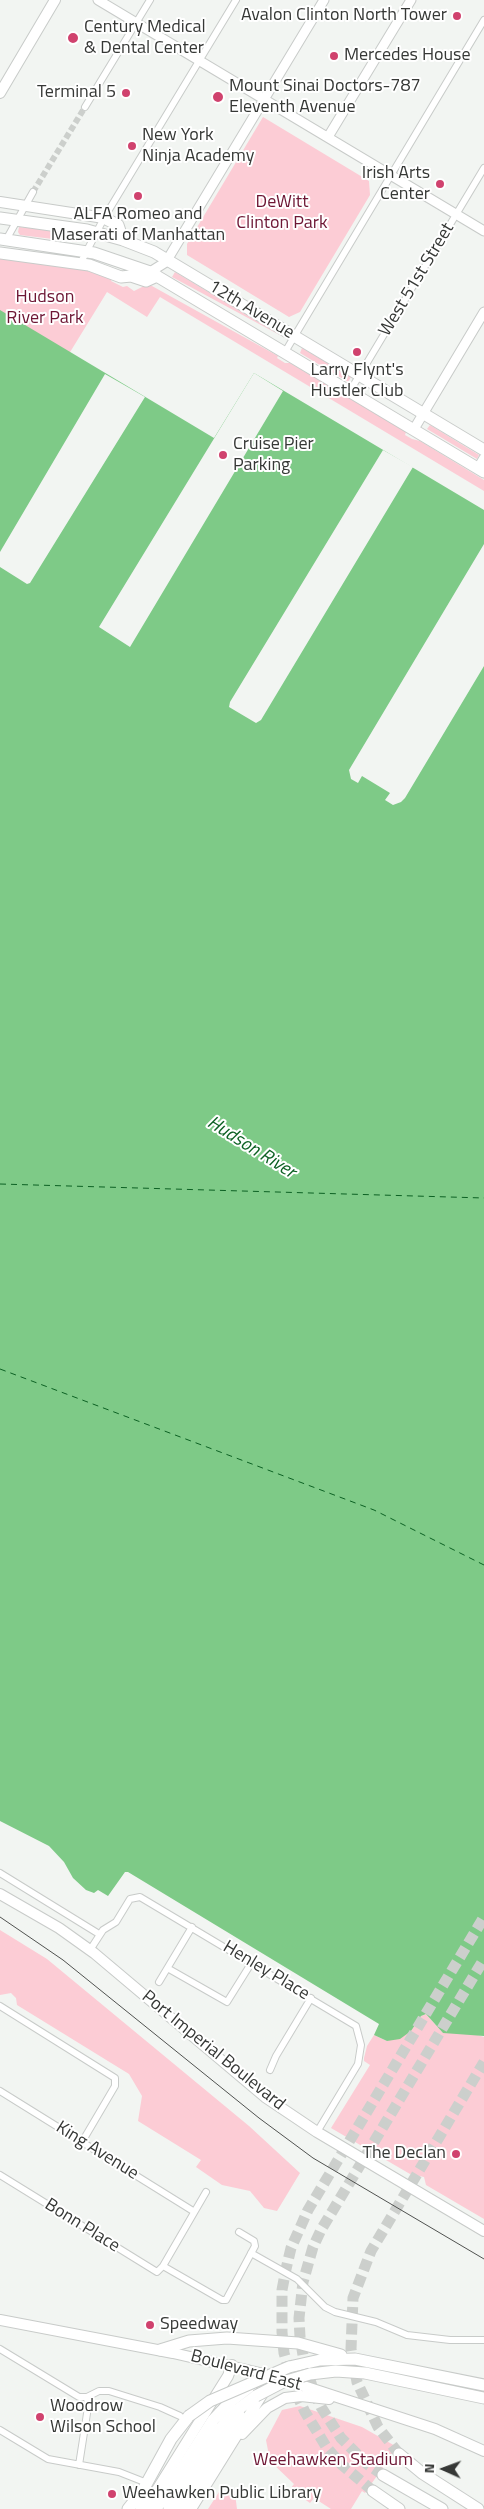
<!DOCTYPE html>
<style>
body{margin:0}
#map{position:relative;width:484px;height:2509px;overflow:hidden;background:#f2f5f2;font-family:"Titillium Web",sans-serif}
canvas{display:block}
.north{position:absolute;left:419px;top:2444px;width:50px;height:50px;-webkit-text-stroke:4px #fff;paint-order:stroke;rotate:272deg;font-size:14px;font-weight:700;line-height:20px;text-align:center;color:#363836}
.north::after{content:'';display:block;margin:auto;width:18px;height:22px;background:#363836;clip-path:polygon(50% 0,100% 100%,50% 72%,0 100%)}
</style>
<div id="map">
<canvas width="484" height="2509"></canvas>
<div class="north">N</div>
</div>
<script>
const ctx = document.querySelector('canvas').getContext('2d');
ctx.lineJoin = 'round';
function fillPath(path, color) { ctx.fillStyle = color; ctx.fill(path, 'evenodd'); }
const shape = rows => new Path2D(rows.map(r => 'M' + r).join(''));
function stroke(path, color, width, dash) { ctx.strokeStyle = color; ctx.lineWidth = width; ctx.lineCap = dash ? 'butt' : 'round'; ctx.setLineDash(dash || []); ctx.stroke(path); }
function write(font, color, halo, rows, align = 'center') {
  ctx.font = font + ' "Titillium Web",sans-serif'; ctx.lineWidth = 4; ctx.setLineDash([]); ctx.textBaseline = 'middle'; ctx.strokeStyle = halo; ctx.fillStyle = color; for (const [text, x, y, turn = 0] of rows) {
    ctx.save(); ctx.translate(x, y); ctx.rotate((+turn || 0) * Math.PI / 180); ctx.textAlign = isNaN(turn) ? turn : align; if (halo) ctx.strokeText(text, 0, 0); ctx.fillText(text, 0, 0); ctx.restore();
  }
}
const green = shape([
 [263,117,369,181,370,195,300,312,289,317,187,255,187,244],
 [19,227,51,230,78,235,80,237,77,242,20,235,18,232],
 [0,258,79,268,112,279,111,281,123,287,127,286,134,291,142,287,145,282,152,286,278,356,277,358,285,363,290,363,406,432,405,435,412,439,420,441,484,480,484,491,160,297,147,317,107,292,0,466],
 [175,272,287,339,172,277],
 [302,348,351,377,348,382,300,353],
 [430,425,479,455,477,459,427,429],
 [0,1930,47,1959,249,2126,300,2173,277,2211,264,2208,250,2191,222,2185,196,2167,201,2160,138,2121,142,2096,129,2074,17,2005,16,1998,11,1993,0,1995],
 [426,2014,443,2033,472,2033,484,2037,484,2219,426,2185,424,2177,410,2174,331,2128,370,2065,364,2061,364,2058,367,2046,374,2035,387,2041,411,2031,421,2016],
 [300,2406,362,2427,397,2447,365,2493,362,2491,351,2509,331,2509,314,2498,310,2503,290,2489,294,2484,270,2461,266,2440,282,2410],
 [219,2492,235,2494,237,2509,208,2509]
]);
const water = shape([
 [0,310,214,438,254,373,484,510,484,2036,443,2033,426,2014,421,2016,411,2031,400,2039,387,2041,374,2035,379,2024,128,1872,125,1872,108,1896,98,1890,94,1893,86,1890,73,1878,64,1862,49,1846,0,1821]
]);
const pier = shape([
 [254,373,283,391,130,647,99,627],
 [105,374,145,397,30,583,27,584,0,567,0,552],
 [383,450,413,467,261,720,256,723,229,707,230,702],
 [484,544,484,666,405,798,401,802,393,805,385,800,390,793,362,776,358,783,351,779,349,770]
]);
const ferry = shape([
 [0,1184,484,1198],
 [0,1369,374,1510,484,1565]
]);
const streetTunnel = shape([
 [33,192,85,107]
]);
const highwayTunnel = shape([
 [399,2454,378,2427,357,2382,351,2349,353,2298,371,2251,484,2062],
 [383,2475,367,2464,341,2438,321,2407,313,2390,303,2355,300,2337,299,2318,303,2282,313,2247,321,2230,484,1959],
 [373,2491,341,2464,327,2448,305,2412,296,2393,284,2353,282,2332,282,2290,286,2269,291,2248,308,2210,484,1917]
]);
const street = shape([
 [85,107,150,0],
 [6,240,33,192],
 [80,264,104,218,236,0],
 [285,352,484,20],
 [350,391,484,168],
 [0,1873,99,1934],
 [90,1950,103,1930,116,1922,130,1899,140,1897,356,2026,361,2045,358,2064,317,2132],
 [169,1969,227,2002,252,1962],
 [159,1982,192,1927],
 [0,2006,115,2078,115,2086,82,2142],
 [270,2070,276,2056,311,1998],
 [0,2091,193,2211],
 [0,2175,157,2272,163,2266,206,2192],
 [251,2253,297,2279,325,2307,335,2312,376,2322,407,2335,450,2340,484,2340],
 [163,2266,222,2300,226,2300,255,2246,254,2241,239,2232],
 [0,2349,79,2397,87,2397,99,2391,109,2391,160,2407,180,2416],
 [0,2430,48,2459,119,2472,147,2483],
 [79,2465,88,2407,87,2397]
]);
const secondary = shape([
 [98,0,484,231],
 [328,137,411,0],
 [150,272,166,262,324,0],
 [414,429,484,312],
 [478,468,484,458]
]);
const primary = shape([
 [0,93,55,0],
 [0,202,104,218],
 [0,1894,59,1928,94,1953,265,2097,317,2132,484,2231],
 [0,2320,173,2353,273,2376,435,2429,484,2451],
 [242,2434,267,2408,285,2398,301,2396,329,2399],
 [145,2509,228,2376,232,2365],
 [191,2509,263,2393]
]);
const highway = shape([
 [0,218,87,230,123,240,154,252,484,450],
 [104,218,118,225,123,240],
 [0,239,94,253,150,272,484,472],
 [0,253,89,265,121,277,131,276,146,281,157,276],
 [160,2350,189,2341,227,2338,298,2343,341,2355],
 [289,2367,320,2360,355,2359,484,2385],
 [310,2374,336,2371,365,2373,484,2398],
 [399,2454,422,2473,478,2509],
 [383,2475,442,2509],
 [373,2491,399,2509],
 [128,2509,143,2490,171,2439,189,2416],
 [141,2509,146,2490],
 [156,2509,213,2420,231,2401,252,2385],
 [169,2509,220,2429,236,2411,256,2396],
 [180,2509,240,2416]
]);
const tram = shape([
 [0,1917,63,1960,259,2118,313,2158,484,2259]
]);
const highwayBridge = shape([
 [256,2396,283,2382,310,2374],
 [189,2416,210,2401,289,2367]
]);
const markers = [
 [457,16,5,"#d0426e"],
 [73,38,6,"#d0426e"],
 [334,56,5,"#d0426e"],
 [126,93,5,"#d0426e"],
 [218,97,6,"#d0426e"],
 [132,146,5,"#d0426e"],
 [440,184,5,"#d0426e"],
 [138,196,5,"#d0426e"],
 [357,352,5,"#d0426e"],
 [223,455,5,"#d0426e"],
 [456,2154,5,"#d0426e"],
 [150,2325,5,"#d0426e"],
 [40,2417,5,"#d0426e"],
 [112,2494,5,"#d0426e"]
];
const poiNames = [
 ["Avalon Clinton North Tower",447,16,"right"],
 ["Century Medical",84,28],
 ["& Dental Center",84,49],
 ["Mercedes House",344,56],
 ["Mount Sinai Doctors-787",229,87],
 ["Eleventh Avenue",229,108],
 ["Terminal 5",116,93,"right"],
 ["New York",142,136],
 ["Ninja Academy",142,157],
 ["Irish Arts",430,174,"right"],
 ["Center",430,195,"right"],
 ["ALFA Romeo and",138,215,"center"],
 ["Maserati of Manhattan",138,236,"center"],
 ["Larry Flynt's",357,371,"center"],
 ["Hustler Club",357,392,"center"],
 ["Cruise Pier",233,445],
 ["Parking",233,466],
 ["The Declan",446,2154,"right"],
 ["Speedway",160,2325],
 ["Woodrow",50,2407],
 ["Wilson School",50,2428],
 ["Weehawken Public Library",122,2494]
];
const parkNames = [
 ["DeWitt",282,203],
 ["Clinton Park",282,224],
 ["Hudson",45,298],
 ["River Park",45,319],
 ["Weehawken Stadium",333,2461]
];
const streetNames = [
 ["West 51st Street",417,280,-59],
 ["12th Avenue",251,310,31],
 ["Henley Place",266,1971,31],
 ["Port Imperial Boulevard",213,2051,39],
 ["King Avenue",97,2151,32],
 ["Bonn Place",82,2226,32],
 ["Boulevard East",246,2371,15]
];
const waterNames = [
 ["Hudson River",251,1148,32]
];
fillPath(green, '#fcccd5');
fillPath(water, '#7eca87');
fillPath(pier, '#f2f5f2');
stroke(ferry, '#0c6123', 1, [6, 5]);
stroke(streetTunnel, '#cccfcc', 6, [6, 3]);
stroke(highwayTunnel, '#cccfcc', 11, [11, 5.5]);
stroke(street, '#c8cbc9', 8);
stroke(secondary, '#c8cbc9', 11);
stroke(primary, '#c8cbc9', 12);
stroke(highway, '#c8cbc9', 13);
stroke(street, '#fff', 6);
stroke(secondary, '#fff', 9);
stroke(primary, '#fff', 10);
stroke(highway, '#fff', 11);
stroke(tram, '#505250', 1);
stroke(highwayBridge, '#c8cbc9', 13, []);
stroke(highwayBridge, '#fff', 11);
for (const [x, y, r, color] of markers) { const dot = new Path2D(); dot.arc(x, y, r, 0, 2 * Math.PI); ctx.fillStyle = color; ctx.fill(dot); stroke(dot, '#fff', 2); }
write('18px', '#363836', '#fff', poiNames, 'left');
write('18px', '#6d1634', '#fff', parkNames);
write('18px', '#363836', '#fff', streetNames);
write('italic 19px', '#0c6123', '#fff', waterNames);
</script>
